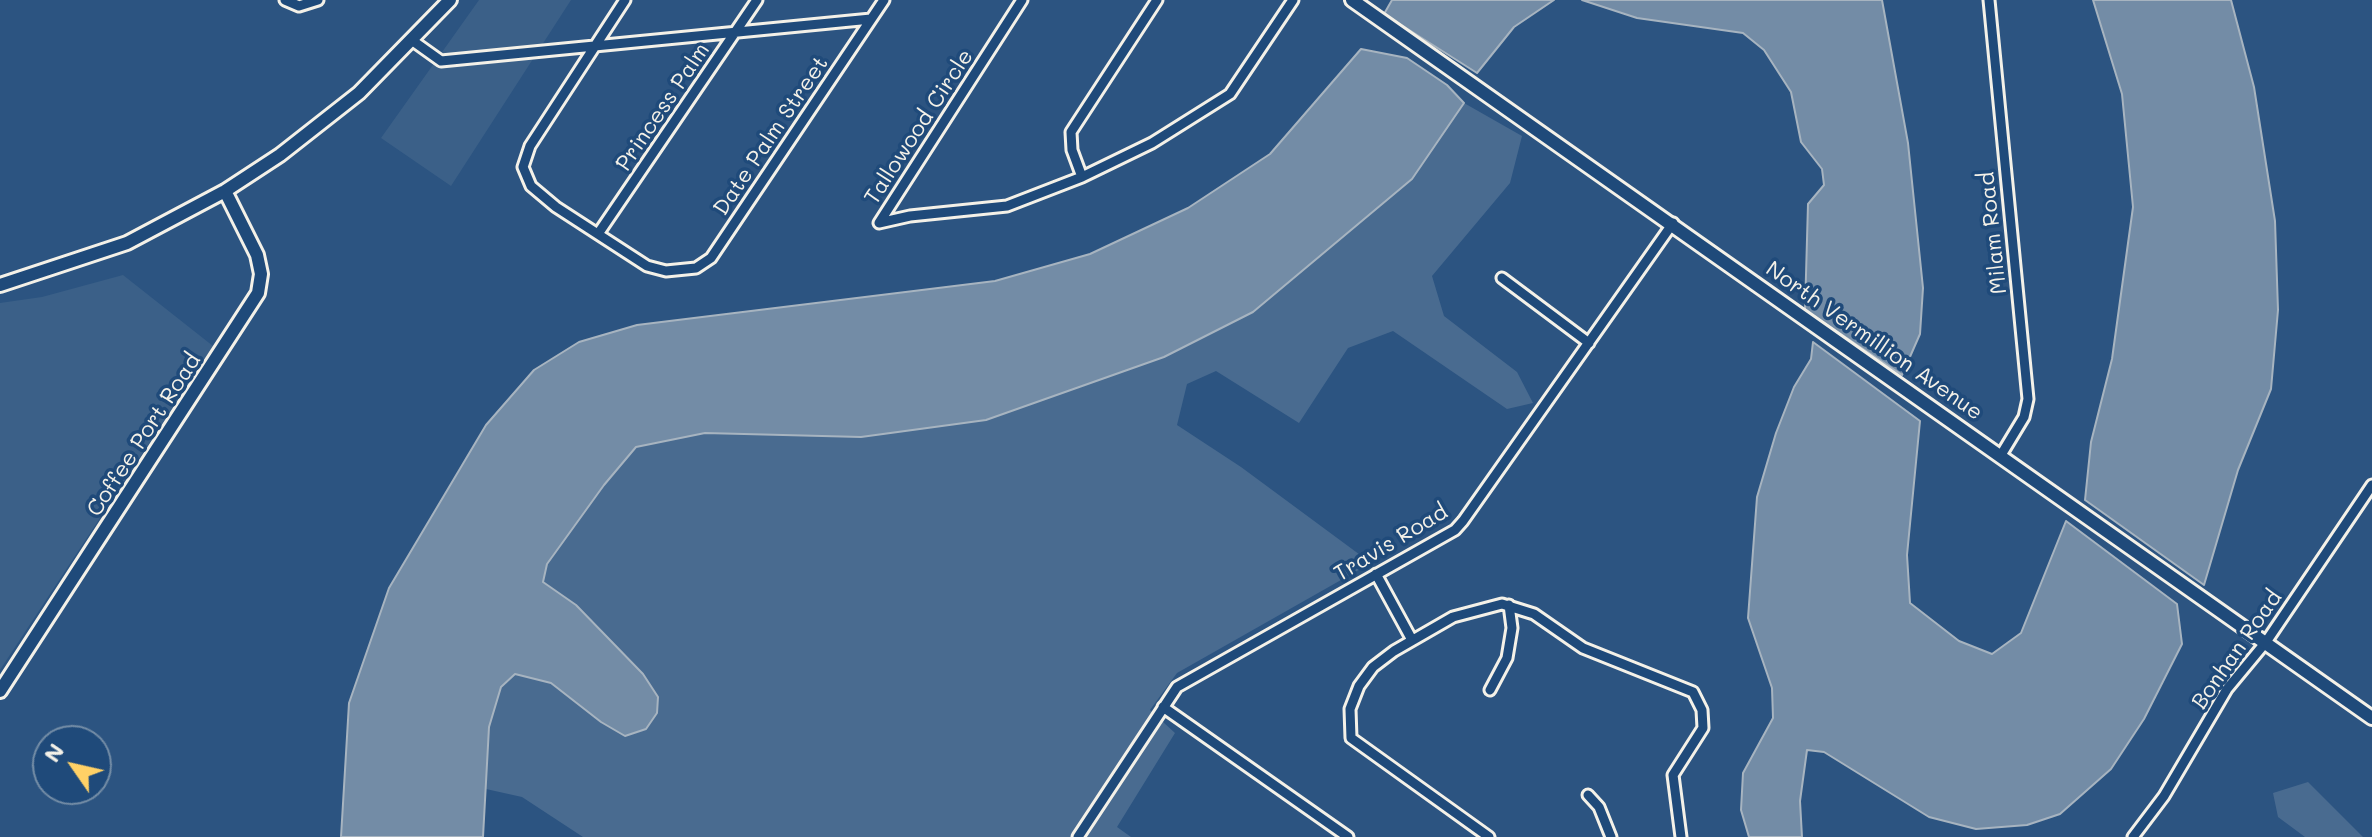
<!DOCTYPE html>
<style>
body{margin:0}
#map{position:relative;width:2372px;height:837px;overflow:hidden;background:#2c5481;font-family:Mali,sans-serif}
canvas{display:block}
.north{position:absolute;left:32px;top:725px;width:80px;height:80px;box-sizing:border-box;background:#1f4a7a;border:2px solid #748da6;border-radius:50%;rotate:304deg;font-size:22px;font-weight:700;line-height:32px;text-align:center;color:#f4f1e8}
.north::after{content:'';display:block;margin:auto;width:28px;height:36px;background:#ffd166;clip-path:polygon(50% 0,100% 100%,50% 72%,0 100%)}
</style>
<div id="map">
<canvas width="2372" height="837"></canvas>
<div class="north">N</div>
</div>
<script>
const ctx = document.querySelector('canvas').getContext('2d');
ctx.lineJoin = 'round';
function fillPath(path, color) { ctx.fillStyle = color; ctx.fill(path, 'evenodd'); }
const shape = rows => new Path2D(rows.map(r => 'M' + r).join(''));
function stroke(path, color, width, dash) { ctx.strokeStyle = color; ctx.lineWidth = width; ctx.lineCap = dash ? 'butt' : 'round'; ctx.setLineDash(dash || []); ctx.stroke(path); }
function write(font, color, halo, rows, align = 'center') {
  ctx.font = font + ' Mali,sans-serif'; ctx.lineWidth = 7; ctx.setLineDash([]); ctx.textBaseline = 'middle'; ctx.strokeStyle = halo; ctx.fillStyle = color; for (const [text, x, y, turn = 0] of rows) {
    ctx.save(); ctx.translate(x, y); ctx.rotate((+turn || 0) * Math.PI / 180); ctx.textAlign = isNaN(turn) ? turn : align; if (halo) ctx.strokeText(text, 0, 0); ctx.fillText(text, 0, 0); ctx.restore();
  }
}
const built = shape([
 [479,0,571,0,451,186,381,138],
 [123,275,213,346,0,670,0,303,42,297]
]);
const green = shape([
 [1464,103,1522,136,1510,183,1432,276,1444,316,1517,372,1533,403,1507,409,1393,331,1348,348,1299,423,1216,371,1187,384,1177,425,1241,467,1371,563,1177,673,1150,710,1175,733,1117,827,1131,837,583,837,522,797,486,789,489,727,501,686,515,674,531,676,551,683,569,696,576,605,543,582,547,564,604,485,636,447,705,433,861,437,986,420,1164,357,1412,179],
 [2308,782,2363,837,2305,837,2278,817,2273,793]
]);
const water = shape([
 [1392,0,1554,0,1514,27,1477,73,1384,14,1392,0],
 [1582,0,1882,0,1908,143,1923,288,1920,334,1902,375,1805,310,1808,204,1824,185,1822,169,1801,142,1791,92,1764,50,1743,33,1637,18,1582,0],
 [2093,0,2231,0,2254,87,2275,221,2278,310,2271,389,2238,470,2204,585,2085,500,2091,442,2112,359,2133,207,2122,94,2093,0],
 [1361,49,1407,58,1447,85,1464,103,1412,179,1253,312,1164,357,986,420,861,437,705,433,636,447,604,485,547,564,543,582,576,605,643,674,658,697,657,713,646,729,625,736,601,722,551,683,515,674,501,687,489,727,483,837,341,837,349,703,389,588,486,425,534,370,579,342,637,325,995,281,1090,254,1188,208,1270,154,1361,49],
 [1813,342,1920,421,1907,555,1910,603,1959,641,1992,654,2021,633,2066,521,2177,604,2182,644,2144,719,2111,769,2060,814,2027,825,1976,829,1929,817,1824,752,1807,750,1800,801,1802,837,1749,837,1741,810,1743,773,1773,718,1772,688,1748,618,1757,497,1776,433,1794,387,1811,359,1813,342]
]);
const street = shape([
 [285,0,299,6,318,0],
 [625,0,530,146,523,167,531,186,556,207,647,266,666,271,696,268,711,258,884,0],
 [1022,0,879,223,910,216,1007,206,1082,177,1152,143,1230,94,1293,0],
 [1989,0,2028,399,2024,417,2001,455],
 [413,41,441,61,871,19],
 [1082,177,1072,150,1071,132,1157,0],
 [598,234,757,0],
 [1502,278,1589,343],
 [1376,574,1412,640],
 [1490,690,1507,658,1512,628,1509,605],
 [1163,707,1348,837],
 [1588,795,1599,807,1611,837],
 [1078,837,1177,687,1455,530,1463,521,1673,223],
 [1489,837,1351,738,1350,709,1359,686,1373,667,1394,651,1453,617,1502,604,1534,614,1583,648,1693,692,1702,710,1703,728,1673,775,1681,837],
 [2133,837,2164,796,2227,689,2266,642,2372,485]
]);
const secondary = shape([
 [1352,0,2372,718],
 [0,285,127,243,225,191,280,155,359,93,450,0],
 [0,691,258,293,261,274,257,255,225,191]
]);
const streetNames = [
 ["Princess Palm",663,107,-56],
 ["Tallowood Circle",919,127,-57],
 ["Date Palm Street",771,136,-56],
 ["Milam Road",1993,233,-96],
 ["North Vermillion Avenue",1874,341,35],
 ["Coffee Port Road",144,435,-57],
 ["Travis Road",1391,543,-31],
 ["Bonhan Road",2237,650,-55]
];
fillPath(built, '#3b6088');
fillPath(green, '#496b90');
fillPath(water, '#738ca6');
stroke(water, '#a7b4c0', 2);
stroke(street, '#f4f1e8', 15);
stroke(secondary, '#f4f1e8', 18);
stroke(street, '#1f4a7a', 9);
stroke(secondary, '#1f4a7a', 12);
write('22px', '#f4f1e8', '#1f4a7a', streetNames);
</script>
